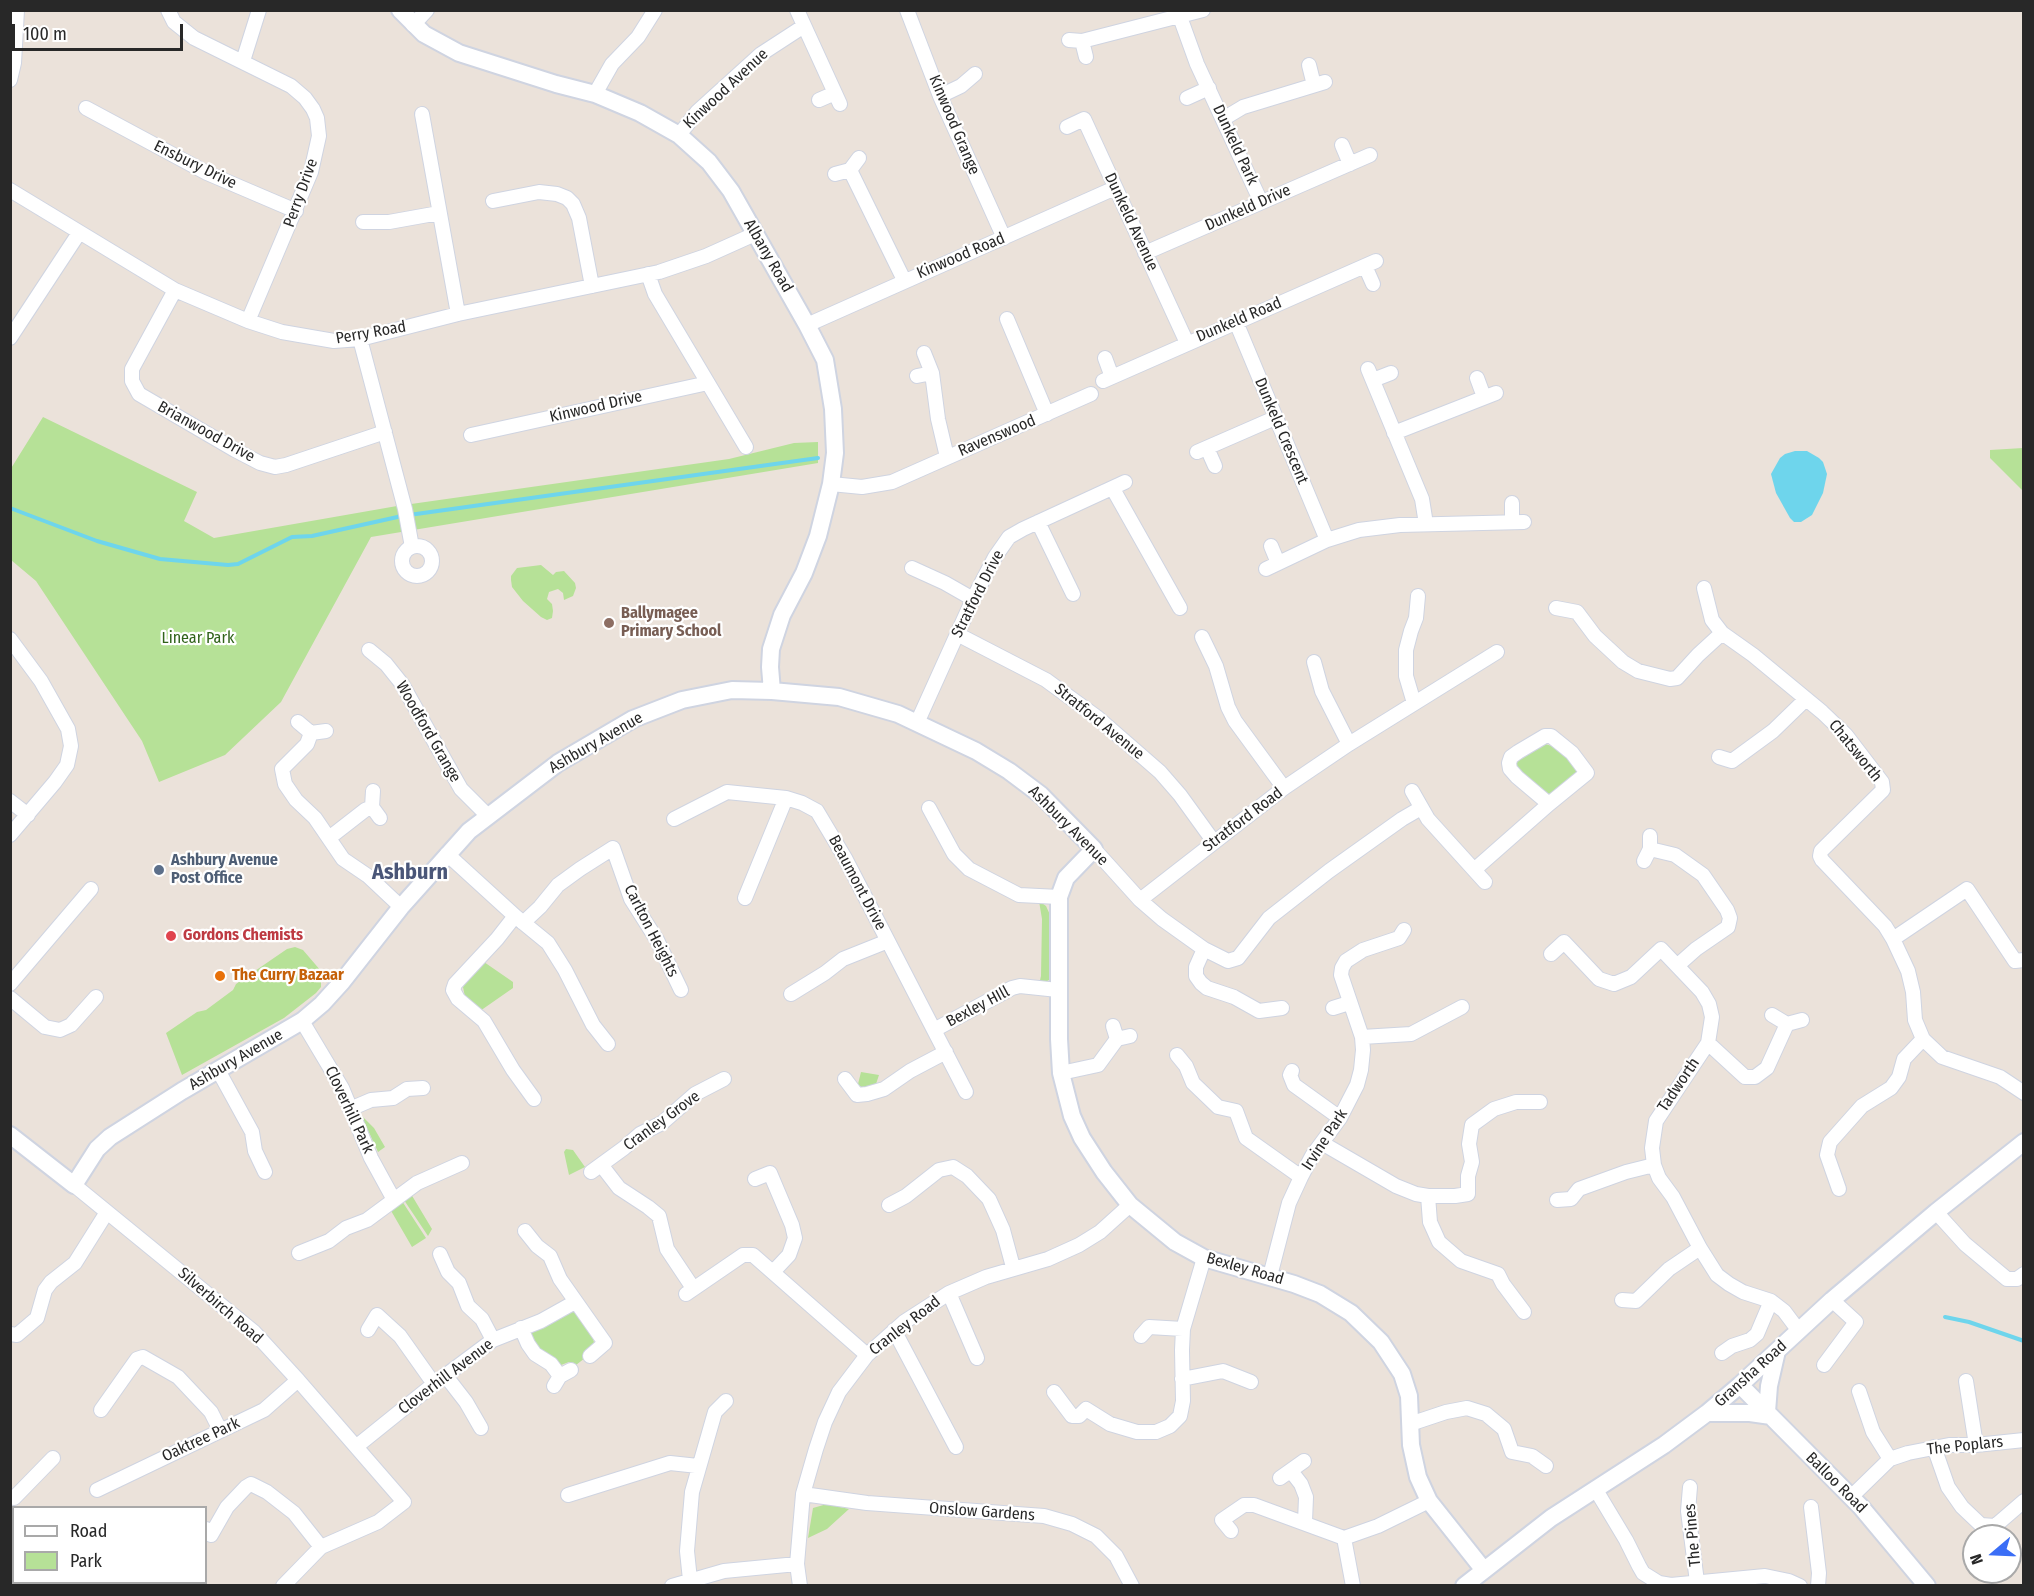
<!DOCTYPE html>
<style>
body{margin:0}
#map{position:relative;width:2034px;height:1596px;overflow:hidden;background:#ebe2da;font-family:"Fira Sans Condensed",sans-serif}
canvas{display:block}
.frame{position:absolute;inset:0;border:12px solid #282828;pointer-events:none}
.legend{position:absolute;left:12px;top:1506px;width:195px;height:78px;box-sizing:border-box;background:#fff;border:2px solid #a9a9a9;margin:0;padding:8px 10px;list-style:none;font-size:18px;color:#282828}
.legend li{display:flex;align-items:center;gap:12px;height:30px}
.legend b{width:30px;border:2px solid #a9a9a9}
.north{position:absolute;left:1962px;top:1524px;width:60px;height:60px;box-sizing:border-box;background:#fff;border:2px solid #a9a9a9;border-radius:50%;rotate:251deg;font-size:16px;font-weight:700;line-height:24px;text-align:center;color:#282828}
.north::after{content:'';display:block;margin:auto;width:21px;height:27px;background:#3b6ef6;clip-path:polygon(50% 0,100% 100%,50% 72%,0 100%)}
.scale{position:absolute;left:12px;top:24px;width:171px;height:27px;box-sizing:border-box;border:3px solid #282828;border-top:0;padding-left:8px;font-size:18px;line-height:21px;white-space:nowrap;color:#282828;-webkit-text-stroke:4px #fff;paint-order:stroke}
</style>
<div id="map">
<canvas width="2034" height="1596"></canvas>
<div class="frame"></div>
<ul class="legend">
<li><b style="height:8px;background:#fff"></b>Road</li>
<li><b style="height:16px;background:#b6e197"></b>Park</li>
</ul>
<div class="north">N</div>
<div class="scale">100 m</div>
</div>
<script>
const ctx = document.querySelector('canvas').getContext('2d');
ctx.lineJoin = 'round';
function fillPath(path, color) { ctx.fillStyle = color; ctx.fill(path, 'evenodd'); }
const shape = rows => new Path2D(rows.map(r => 'M' + r).join(''));
function stroke(path, color, width, dash) { ctx.strokeStyle = color; ctx.lineWidth = width; ctx.lineCap = dash ? 'butt' : 'round'; ctx.setLineDash(dash || []); ctx.stroke(path); }
function write(font, color, halo, rows, align = 'center') {
  ctx.font = font + ' "Fira Sans Condensed",sans-serif'; ctx.lineWidth = 4.5; ctx.setLineDash([]); ctx.textBaseline = 'middle'; ctx.strokeStyle = halo; ctx.fillStyle = color; for (const [text, x, y, turn = 0] of rows) {
    ctx.save(); ctx.translate(x, y); ctx.rotate((+turn || 0) * Math.PI / 180); ctx.textAlign = isNaN(turn) ? turn : align; if (halo) ctx.strokeText(text, 0, 0); ctx.fillText(text, 0, 0); ctx.restore();
  }
}
const green = shape([
 [43,417,197,492,184,521,214,538,397,506,729,459,794,443,818,442,818,463,371,537,281,702,225,755,159,782,142,741,36,581,11,560,10,470],
 [2023,448,2024,448,2023,491,1990,458,1990,450],
 [541,565,553,575,556,572,564,571,575,583,576,588,573,596,564,600,563,593,558,589,549,592,547,599,552,604,553,611,552,618,547,620,541,617,523,601,512,587,511,580,511,576,517,568],
 [1545,744,1559,748,1577,768,1577,772,1550,795,1518,772,1516,764,1517,760],
 [1039,901,1046,906,1051,917,1049,980,1039,985,1041,976,1042,919],
 [295,947,303,950,321,971,321,987,316,993,284,1018,182,1075,166,1033,197,1012,206,1010,233,990,236,984,287,949],
 [484,962,513,982,513,988,480,1011,465,997,463,987,464,983],
 [861,1072,879,1075,875,1087,862,1089,858,1084],
 [361,1115,374,1128,385,1147,378,1152],
 [566,1149,573,1150,585,1167,569,1175,564,1152],
 [411,1194,432,1229,428,1236,404,1200],
 [402,1201,426,1238,412,1247,390,1209],
 [574,1311,593,1337,594,1343,584,1352,585,1358,576,1365,569,1362,561,1365,535,1348,530,1333,531,1331],
 [827,1504,849,1509,827,1529,808,1538,813,1508]
]);
const water = shape([
 [1795,451,1807,451,1819,458,1823,462,1827,474,1823,493,1812,515,1801,522,1794,522,1790,518,1776,493,1771,474,1780,458,1785,454]
]);
const stream = shape([
 [10,508,97,541,160,559,228,565,238,564,292,537,312,536,402,516],
 [409,515,818,458],
 [1945,1317,1969,1322,2024,1341]
]);
const minor = shape([
 [168,10,174,22,194,38,291,86,305,98,313,109,317,118,319,136,311,172,248,321],
 [797,10,840,104],
 [907,10,940,96,1004,238],
 [1180,17,1197,64,1261,202],
 [413,25,427,10],
 [1069,40,1082,41,1203,10],
 [1082,41,1086,57],
 [243,61,259,10],
 [1309,65,1314,85],
 [10,80,14,63,17,10],
 [595,94,612,64,638,37,655,10],
 [940,96,961,86,975,74],
 [1187,98,1209,88],
 [819,100,835,93],
 [86,108,207,173,296,211],
 [422,114,458,314],
 [1223,119,1243,107,1325,82],
 [1067,127,1084,119,1187,343],
 [679,135,697,112,761,54,804,26],
 [1342,145,1350,164],
 [850,170,904,280],
 [835,174,850,170,859,158],
 [10,190,175,290,248,321,282,332,334,341,360,339,458,314,659,272,706,256,755,234],
 [493,201,539,192,557,194,567,198,573,204,579,218,592,286],
 [363,222,389,222,439,213],
 [1145,253,1370,155],
 [1365,266,1373,284],
 [648,274,655,294,746,447],
 [175,290,132,369,132,381,139,394,235,450,260,463,275,467,286,465,385,432],
 [1007,319,1047,414],
 [1236,322,1327,540],
 [807,325,1115,188],
 [10,338,79,233],
 [360,339,405,509,412,547],
 [924,353,932,373,938,419,947,457],
 [1105,358,1112,377],
 [1368,369,1422,499,1426,524],
 [917,376,932,373],
 [1477,378,1484,397],
 [1373,380,1391,373],
 [1103,381,1376,261],
 [1394,433,1496,393],
 [471,435,708,383],
 [1207,448,1215,466],
 [1197,452,1275,418],
 [831,484,862,487,892,482,1091,394],
 [1113,489,1180,608],
 [1512,503,1512,522],
 [1038,522,1073,594],
 [1271,546,1278,563],
 '402 561a15 15 0 1 1 30 0a15 15 0 1 1-30 0Z',
 [912,568,945,583,973,599],
 [1266,569,1327,540,1359,530,1400,525,1524,522],
 [1704,588,1712,620,1722,633,1753,655,1822,712,1846,735,1882,782,1883,790,1821,851,1820,856,1822,860,1885,926,1893,939,1908,971,1913,992,1915,1020,1923,1039,1942,1057,2000,1077,2024,1093],
 [1556,608,1577,612,1595,636,1623,662,1638,671,1670,679,1677,678,1698,655,1722,633],
 [957,634,1046,680,1098,718,1160,772,1180,795,1214,842],
 [1202,637,1216,666,1228,707,1235,721,1284,788],
 [10,639,41,681,68,729,71,746,67,765,55,782,10,835],
 [369,650,386,664,402,684,461,789,487,815],
 [1314,662,1322,691,1349,744],
 [1414,703,1406,676,1406,650,1411,631,1416,618,1418,596],
 [298,722,311,733,326,731],
 [917,723,973,599,995,557,1009,537,1023,529,1125,482],
 [311,733,307,744,282,769,285,784,296,800,315,818,343,859,368,876,401,907],
 [1719,757,1732,761,1773,731,1806,699],
 [373,791,372,807,380,818],
 [1412,791,1428,819,1485,882],
 [10,801,28,815],
 [929,808,954,854,969,869,1019,895,1059,897],
 [674,819,727,792,786,798,802,803,817,811,845,858,966,1092],
 [329,838,365,810,372,807],
 [1094,849,1140,900,1162,919,1204,949,1228,961,1238,958,1269,918,1329,871,1402,819,1421,808],
 [1650,849,1675,855,1703,875,1727,910,1730,918,1728,927,1696,949,1678,965],
 [447,854,515,916,548,943,565,970,593,1025,608,1044],
 [1644,861,1650,849,1650,836],
 [1474,870,1549,804,1587,773,1572,753,1551,736,1545,736,1518,752,1511,757,1509,763,1510,769,1517,777,1549,804],
 [745,898,786,798],
 [1140,900,1284,788,1349,744,1497,652],
 [515,916,497,939,455,984,453,990,458,999,484,1021,513,1070,534,1099],
 [523,923,540,907,558,885,580,869,613,848,631,899,657,940,681,990],
 [1893,939,1967,889,2015,961,2024,960],
 [1204,949,1196,967,1196,976,1201,983,1207,988,1234,997,1259,1011,1282,1008],
 [1551,954,1564,942,1599,979,1614,984,1631,977,1661,949,1702,992,1709,1004,1712,1017,1708,1043,1656,1121,1652,1148,1654,1165,1659,1178,1673,1197,1700,1248,1717,1275,1729,1284,1743,1292,1771,1301,1784,1311,1799,1331],
 [10,984,91,889],
 [791,994,825,973,843,959,888,941],
 [10,998,45,1027,60,1030,71,1025,96,997],
 [1333,1008,1349,1003],
 [1772,1015,1787,1024,1802,1020],
 [302,1021,342,1088,371,1158,394,1200],
 [1113,1026,1117,1039,1130,1036],
 [934,1030,1012,988,1020,986,1058,990],
 [1362,1037,1411,1034,1462,1007],
 [1708,1043,1745,1077,1755,1077,1767,1068,1787,1024],
 [1177,1055,1186,1066,1193,1083,1218,1107,1236,1111,1246,1138,1301,1177],
 [218,1070,252,1132,255,1151,265,1172],
 [1292,1071,1290,1075,1294,1085,1340,1118],
 [1061,1073,1098,1065,1117,1039],
 [845,1079,857,1095,867,1094,884,1089,910,1071,946,1052],
 [350,1109,371,1100,393,1098,407,1089,423,1088],
 [1322,1143,1396,1186,1416,1194,1428,1196,1455,1196,1468,1194,1468,1176,1472,1162,1469,1144,1472,1125,1494,1109,1516,1102,1540,1102],
 [602,1166,619,1188,648,1207,659,1216,667,1249,693,1288],
 [591,1172,624,1148,640,1134,662,1123,695,1094,724,1079],
 [755,1179,770,1173,792,1225,795,1238,789,1255,773,1272],
 [74,1185,254,1332,298,1380,404,1502,378,1522,321,1547,283,1586],
 [1839,1189,1827,1155,1830,1142,1862,1106,1891,1088,1899,1077,1904,1059,1923,1039],
 [1428,1196,1430,1222,1439,1242,1461,1261,1498,1274,1503,1284,1524,1312],
 [1557,1200,1571,1199,1579,1189,1626,1172,1654,1165],
 [889,1205,906,1196,939,1170,953,1167,967,1176,989,1199,1003,1230,1013,1267],
 [1936,1212,1965,1244,2007,1279,2017,1279,2024,1274],
 [525,1231,537,1246,550,1256,560,1279,605,1343,590,1356],
 [299,1253,329,1241,346,1228,367,1220,417,1183,462,1163],
 [440,1254,448,1272,459,1283,468,1306,482,1319,493,1340],
 [1270,1276,1289,1203,1301,1177,1312,1156,1340,1118,1357,1085,1361,1070,1363,1050,1362,1037,1341,975,1342,968,1346,961,1363,950,1399,938,1404,930],
 [949,1293,977,1358],
 [686,1294,743,1255,753,1255,867,1355],
 [1622,1300,1636,1301,1669,1269,1700,1248],
 [521,1328,528,1344,535,1354,551,1364,560,1376],
 [368,1330,377,1315,400,1336,434,1384],
 [894,1330,956,1447],
 [10,1334,17,1335,37,1318,45,1290,51,1282,75,1263,107,1212],
 [1141,1336,1149,1327,1183,1329],
 [1722,1353,1732,1346,1750,1340,1757,1334,1771,1301],
 [1824,1365,1856,1322,1832,1300],
 [445,1375,466,1402,481,1428],
 [1182,1379,1223,1371,1251,1382],
 [1966,1381,1976,1445],
 [554,1386,560,1376,571,1370],
 [1859,1391,1873,1432,1890,1459],
 [1054,1392,1072,1416,1079,1416,1086,1409,1110,1424,1137,1432,1156,1432,1170,1426,1180,1416,1183,1401,1182,1350,1183,1329,1204,1258],
 [101,1410,137,1359,143,1357,178,1377,211,1412,220,1430],
 [1410,1424,1446,1412,1467,1408,1486,1414,1504,1429,1512,1452,1532,1456,1546,1466],
 [357,1446,434,1384,493,1340,541,1321,575,1302],
 [1934,1447,1948,1487,1962,1507,1981,1525,1995,1526,2024,1501],
 [1291,1471,1301,1484,1306,1497,1305,1522],
 [1280,1478,1304,1461],
 [1690,1487,1688,1511,1697,1582],
 [97,1490,264,1410,298,1380],
 [1596,1490,1626,1540,1639,1566,1643,1573,1659,1583,1671,1585,1765,1576,1789,1581,1800,1586],
 [803,1494,867,1503,1044,1516,1072,1524,1096,1536,1116,1556,1132,1586],
 [568,1495,670,1463,698,1466],
 [1851,1497,1890,1459,1908,1453,1949,1445,1976,1445,2024,1440],
 [14,1498,53,1458],
 [1811,1507,1819,1573,1818,1586],
 [206,1529,211,1535,227,1507,246,1487,251,1484,267,1492,294,1513,321,1547],
 [1231,1531,1222,1520,1244,1505,1254,1505,1344,1538,1378,1526,1429,1501],
 [1344,1538,1353,1586],
 [690,1580,687,1551,692,1492,715,1412,726,1401],
 [95,1582,98,1586],
 [55,1586,58,1582],
 [672,1586,724,1571,797,1564],
 [800,1586,797,1564,803,1494,816,1449,825,1422,839,1392,867,1355,904,1322,949,1293,986,1277,1048,1259,1079,1245,1100,1232,1130,1205]
]);
const tertiary = shape([
 [400,10,424,34,459,53,556,84,595,94,640,113,679,135,709,162,731,191,807,325,825,360,833,409,835,453,831,484,818,536,804,573,782,615,771,649,770,667,772,691],
 [10,1135,74,1185,97,1149,110,1137,182,1091,302,1021,322,1004,342,982,401,907,469,831,558,763,633,719,682,700,732,690,772,691,839,697,898,714,976,751,1009,771,1041,795,1094,849,1066,878,1059,897,1059,1039,1061,1073,1072,1116,1082,1138,1104,1172,1130,1205,1175,1242,1204,1258,1294,1284,1320,1294,1351,1313,1381,1342,1402,1374,1409,1396,1411,1445,1418,1477,1429,1501,1483,1569],
 [1740,1385,1861,1507,1927,1586],
 [1767,1412,1769,1386,1777,1351],
 [1707,1413,1750,1413,1771,1416],
 [1464,1586,1551,1518,1664,1445,1707,1413,1740,1385,1832,1300,1936,1212,2024,1142]
]);
const markers = [
 [609,623,6,"#8d6e63"],
 [159,870,6,"#5c6f8a"],
 [171,936,6,"#e0444e"],
 [220,976,6,"#e8710a"]
];
const streetNames = [
 ["Kinwood Avenue",726,89,-43],
 ["Kinwood Grange",954,125,67],
 ["Dunkeld Park",1235,145,65],
 ["Ensbury Drive",195,165,26],
 ["Perry Drive",301,193,-70],
 ["Dunkeld Drive",1248,208,-24],
 ["Dunkeld Avenue",1131,222,65],
 ["Albany Road",768,256,60],
 ["Kinwood Road",961,256,-23],
 ["Dunkeld Road",1239,320,-23],
 ["Perry Road",371,333,-10],
 ["Kinwood Drive",596,407,-13],
 ["Dunkeld Crescent",1281,431,67],
 ["Brianwood Drive",206,432,29],
 ["Ravenswood",997,436,-23],
 ["Stratford Drive",978,594,-63],
 ["Stratford Avenue",1099,722,39],
 ["Woodford Grange",428,732,60],
 ["Ashbury Avenue",596,743,-30],
 ["Chatsworth",1855,751,51],
 ["Stratford Road",1243,820,-37],
 ["Ashbury Avenue",1068,826,45],
 ["Beaumont Drive",857,883,62],
 ["Carlton Heights",651,931,63],
 ["Bexley HIll",978,1007,-28],
 ["Ashbury Avenue",236,1060,-30],
 ["Tadworth",1679,1085,-56],
 ["Cloverhill Park",349,1110,65],
 ["Cranley Grove",662,1121,-36],
 ["Irvine Park",1325,1140,-57],
 ["Bexley Road",1245,1269,16],
 ["Silverbirch Road",220,1306,41],
 ["Cranley Road",905,1326,-38],
 ["Gransha Road",1751,1374,-42],
 ["Cloverhill Avenue",446,1377,-37],
 ["Oaktree Park",201,1440,-25],
 ["The Poplars",1965,1446,-6],
 ["Balloo Road",1836,1483,45],
 ["Onslow Gardens",982,1512,4],
 ["The Pines",1693,1535,-95]
];
const educationNames = [
 ["Ballymagee",621,614],
 ["Primary School",621,632]
];
const parkNames = [
 ["Linear Park",198,639]
];
const serviceNames = [
 ["Ashbury Avenue",171,861],
 ["Post Office",171,879]
];
const healthNames = [
 ["Gordons Chemists",183,936]
];
const foodNames = [
 ["The Curry Bazaar",232,976]
];
const districtNames = [
 ["Ashburn",410,873]
];
fillPath(green, '#b6e197');
fillPath(water, '#6ed5ec');
stroke(stream, '#6ed5ec', 4);
stroke(minor, '#cfd4e1', 16);
stroke(tertiary, '#cfd4e1', 20);
stroke(minor, '#fff', 14);
stroke(tertiary, '#fff', 16);
for (const [x, y, r, color] of markers) { const dot = new Path2D(); dot.arc(x, y, r, 0, 2 * Math.PI); ctx.fillStyle = color; ctx.fill(dot); stroke(dot, '#fff', 2); }
write('16px', '#282828', '#fff', streetNames);
write('bold 16px', '#785e54', '#fff', educationNames, 'left');
write('16px', '#30631a', '#fff', parkNames);
write('bold 16px', '#4e5e75', '#fff', serviceNames, 'left');
write('bold 16px', '#be3a42', '#fff', healthNames, 'left');
write('bold 16px', '#c56008', '#fff', foodNames, 'left');
write('bold 22px', '#4a5678', '#fff', districtNames);
</script>
